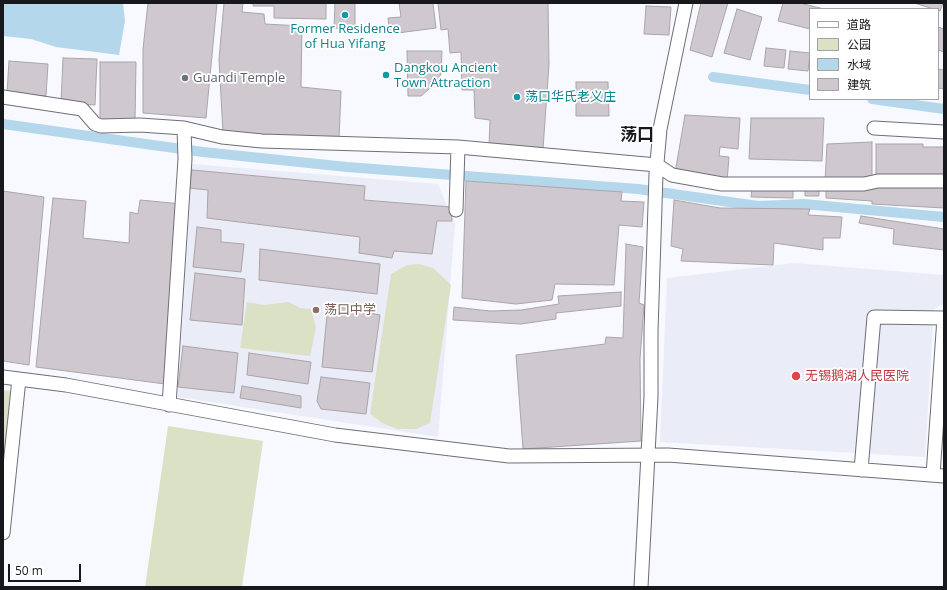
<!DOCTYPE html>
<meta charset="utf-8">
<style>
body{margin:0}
#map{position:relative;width:947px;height:590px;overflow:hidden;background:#f7f9ff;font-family:"Open Sans","Noto Sans SC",sans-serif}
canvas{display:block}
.frame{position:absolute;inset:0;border:4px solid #17181b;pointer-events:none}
.legend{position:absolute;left:809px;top:8px;width:130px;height:92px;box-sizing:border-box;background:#fff;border:1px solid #a2a3a4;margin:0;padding:5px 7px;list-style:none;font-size:12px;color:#17181b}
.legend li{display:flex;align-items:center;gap:8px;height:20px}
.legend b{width:20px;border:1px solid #a2a3a4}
.scale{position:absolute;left:8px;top:564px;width:73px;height:18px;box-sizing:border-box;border:2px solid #17181b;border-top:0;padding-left:5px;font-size:12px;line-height:14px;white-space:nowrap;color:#17181b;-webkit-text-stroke:3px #fff;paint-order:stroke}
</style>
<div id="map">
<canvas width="947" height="590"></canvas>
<div class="frame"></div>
<ul class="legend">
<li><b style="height:5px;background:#fff"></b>道路</li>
<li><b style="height:11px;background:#dbe1c4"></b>公园</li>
<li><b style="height:11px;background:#b4d7ec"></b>水域</li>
<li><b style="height:11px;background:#cfc8ce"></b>建筑</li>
</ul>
<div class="scale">50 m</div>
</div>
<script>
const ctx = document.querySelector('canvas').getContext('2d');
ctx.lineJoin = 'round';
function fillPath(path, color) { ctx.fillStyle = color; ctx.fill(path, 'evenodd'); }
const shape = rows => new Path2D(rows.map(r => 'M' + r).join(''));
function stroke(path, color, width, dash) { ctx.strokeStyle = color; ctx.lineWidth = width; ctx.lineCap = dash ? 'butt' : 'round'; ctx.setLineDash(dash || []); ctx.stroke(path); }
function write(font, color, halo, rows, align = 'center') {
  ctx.font = font + ' "Open Sans","Noto Sans SC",sans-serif'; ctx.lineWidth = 3.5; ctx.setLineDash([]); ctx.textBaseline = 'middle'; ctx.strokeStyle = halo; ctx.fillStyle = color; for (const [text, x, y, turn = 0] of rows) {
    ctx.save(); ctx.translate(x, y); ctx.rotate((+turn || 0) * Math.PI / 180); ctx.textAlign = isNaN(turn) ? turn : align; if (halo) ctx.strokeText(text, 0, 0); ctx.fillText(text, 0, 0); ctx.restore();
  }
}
const built = shape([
 [192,164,438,184,455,224,438,437,178,397],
 [794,263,944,275,944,304,934,309,925,457,660,442,667,278]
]);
const green = shape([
 [419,264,433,268,451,285,430,423,416,429,397,429,382,423,370,414,391,274,407,265],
 [247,302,264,305,289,302,300,308,311,309,316,328,310,356,240,348],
 [3,390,12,391,3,471],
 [168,426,263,441,242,587,145,587]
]);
const water = shape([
 [3,3,123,3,125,21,119,55,56,47,31,39,3,36]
]);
const canal = shape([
 [713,77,810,90],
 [872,99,944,109],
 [3,124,203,152,347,167,638,189,758,206,804,204,944,217]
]);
const building = shape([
 [148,3,217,3,206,118,143,113,143,49,148,3],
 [224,3,243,3,242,12,264,14,265,24,302,26,301,87,341,91,339,139,223,134,219,59,224,3],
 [253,3,326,3,326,19,274,18,274,6,253,6,253,3],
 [335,3,355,3,355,29,334,28,335,3],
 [399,3,433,3,436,28,390,34,388,18,401,17,399,3],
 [438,3,548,3,549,64,543,149,489,146,490,120,475,118,474,90,462,90,461,52,450,53,448,29,441,30,438,3],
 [701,3,728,3,712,57,690,50,701,3],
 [783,3,800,3,824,9,810,9,810,29,778,21,783,3],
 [914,3,943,3,940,11,914,3],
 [646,6,671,7,669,35,644,34,646,6],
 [737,9,762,17,750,60,724,53,737,9],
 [938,27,944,29,944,52,938,50,938,27],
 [766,48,786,50,784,68,764,66,766,48],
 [407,51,442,51,441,73,438,81,421,96,408,96,407,51],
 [790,51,810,53,808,71,788,69,790,51],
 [63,58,97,59,95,105,61,103,63,58],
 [9,61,48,64,46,96,7,93,9,61],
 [100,62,136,62,135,122,100,122,100,62],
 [938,69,944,70,944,89,938,88,938,69],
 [576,82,608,82,609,116,576,116,576,82],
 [685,115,740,118,738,149,720,147,719,156,729,157,727,181,675,173,685,115],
 [751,118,824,118,822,161,749,159,751,118],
 [872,142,872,181,825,182,827,144,872,142],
 [876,144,923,144,923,147,944,147,944,177,876,177,876,144],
 [192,170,365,186,364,200,451,207,452,221,437,221,432,254,394,251,392,258,359,253,360,237,207,218,208,190,189,188,192,170],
 [466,181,622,192,621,201,644,202,642,227,619,225,614,285,555,284,552,300,516,304,462,298,466,181],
 [944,183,944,208,872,204,872,201,826,198,826,188,875,189,875,184,944,183],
 [805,187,819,187,819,196,805,196,805,187],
 [752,188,793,188,793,198,751,197,752,188],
 [3,191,44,197,29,365,3,361,3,191],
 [53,198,86,201,83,238,129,243,130,212,138,214,140,200,182,204,165,384,36,367,53,198],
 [674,200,720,208,810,209,808,215,842,217,840,238,823,238,823,250,774,243,773,265,681,261,683,249,671,246,674,200],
 [861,216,944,229,944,250,893,244,894,229,859,223,861,216],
 [197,227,221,230,221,242,244,244,241,272,193,267,197,227],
 [626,244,643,247,639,303,644,305,640,359,641,441,523,449,516,355,605,344,606,337,623,338,626,244],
 [260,249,380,264,377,294,259,280,260,249],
 [195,273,245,279,242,325,190,320,195,273],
 [621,292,621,306,556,313,556,319,521,324,453,320,454,307,490,311,521,310,559,304,558,296,621,292],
 [328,305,380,315,372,372,322,367,328,305],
 [183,346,238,353,234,393,178,387,183,346],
 [249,353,311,362,308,384,247,375,249,353],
 [321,377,370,383,366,414,321,409,317,401,321,377],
 [242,386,301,396,301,408,240,398,242,386]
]);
const minor = shape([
 [3,97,82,109,95,124,101,126,140,125,184,128,222,137,262,141,458,147],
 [874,128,944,132],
 [456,210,458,147,657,165,672,175,722,184,864,184,878,181,944,181],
 [3,377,66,385,335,435,509,456,668,455,944,476],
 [169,405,185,159,184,128],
 [861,470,874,317,944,318],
 [933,475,944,318],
 [3,533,19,379],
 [641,587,651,397,651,331,656,174,660,129,686,3]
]);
const markers = [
 [345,15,4,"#0f9aa8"],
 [386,75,4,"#0f9aa8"],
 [185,78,4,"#6b7280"],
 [517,97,4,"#0f9aa8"],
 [316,310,4,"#8d6e63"],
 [796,376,5,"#e0444e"]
];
const cultureNames = [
 ["Former Residence",345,29,"center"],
 ["of Hua Yifang",345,44,"center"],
 ["Dangkou Ancient",394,68],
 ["Town Attraction",394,83],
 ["荡口华氏老义庄",525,97]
];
const worshipNames = [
 ["Guandi Temple",193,78]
];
const educationNames = [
 ["荡口中学",324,310]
];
const healthNames = [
 ["无锡鹅湖人民医院",805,376]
];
const districtNames = [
 ["荡口",637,135]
];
fillPath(built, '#eaecf8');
fillPath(green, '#dbe1c4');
fillPath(water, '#b4d7ec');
stroke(canal, '#b4d7ec', 10);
fillPath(building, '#cfc8ce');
stroke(building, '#aba5aa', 1);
stroke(minor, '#6e6f76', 15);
stroke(minor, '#fff', 13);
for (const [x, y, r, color] of markers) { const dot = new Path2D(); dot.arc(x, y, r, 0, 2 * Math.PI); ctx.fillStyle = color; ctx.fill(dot); stroke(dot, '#fff', 1.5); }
write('13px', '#0d838f', '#fff', cultureNames, 'left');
write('13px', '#5b616d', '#fff', worshipNames, 'left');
write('13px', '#785e54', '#fff', educationNames, 'left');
write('13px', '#be3a42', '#fff', healthNames, 'left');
write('bold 17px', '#17181b', '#fff', districtNames);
</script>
